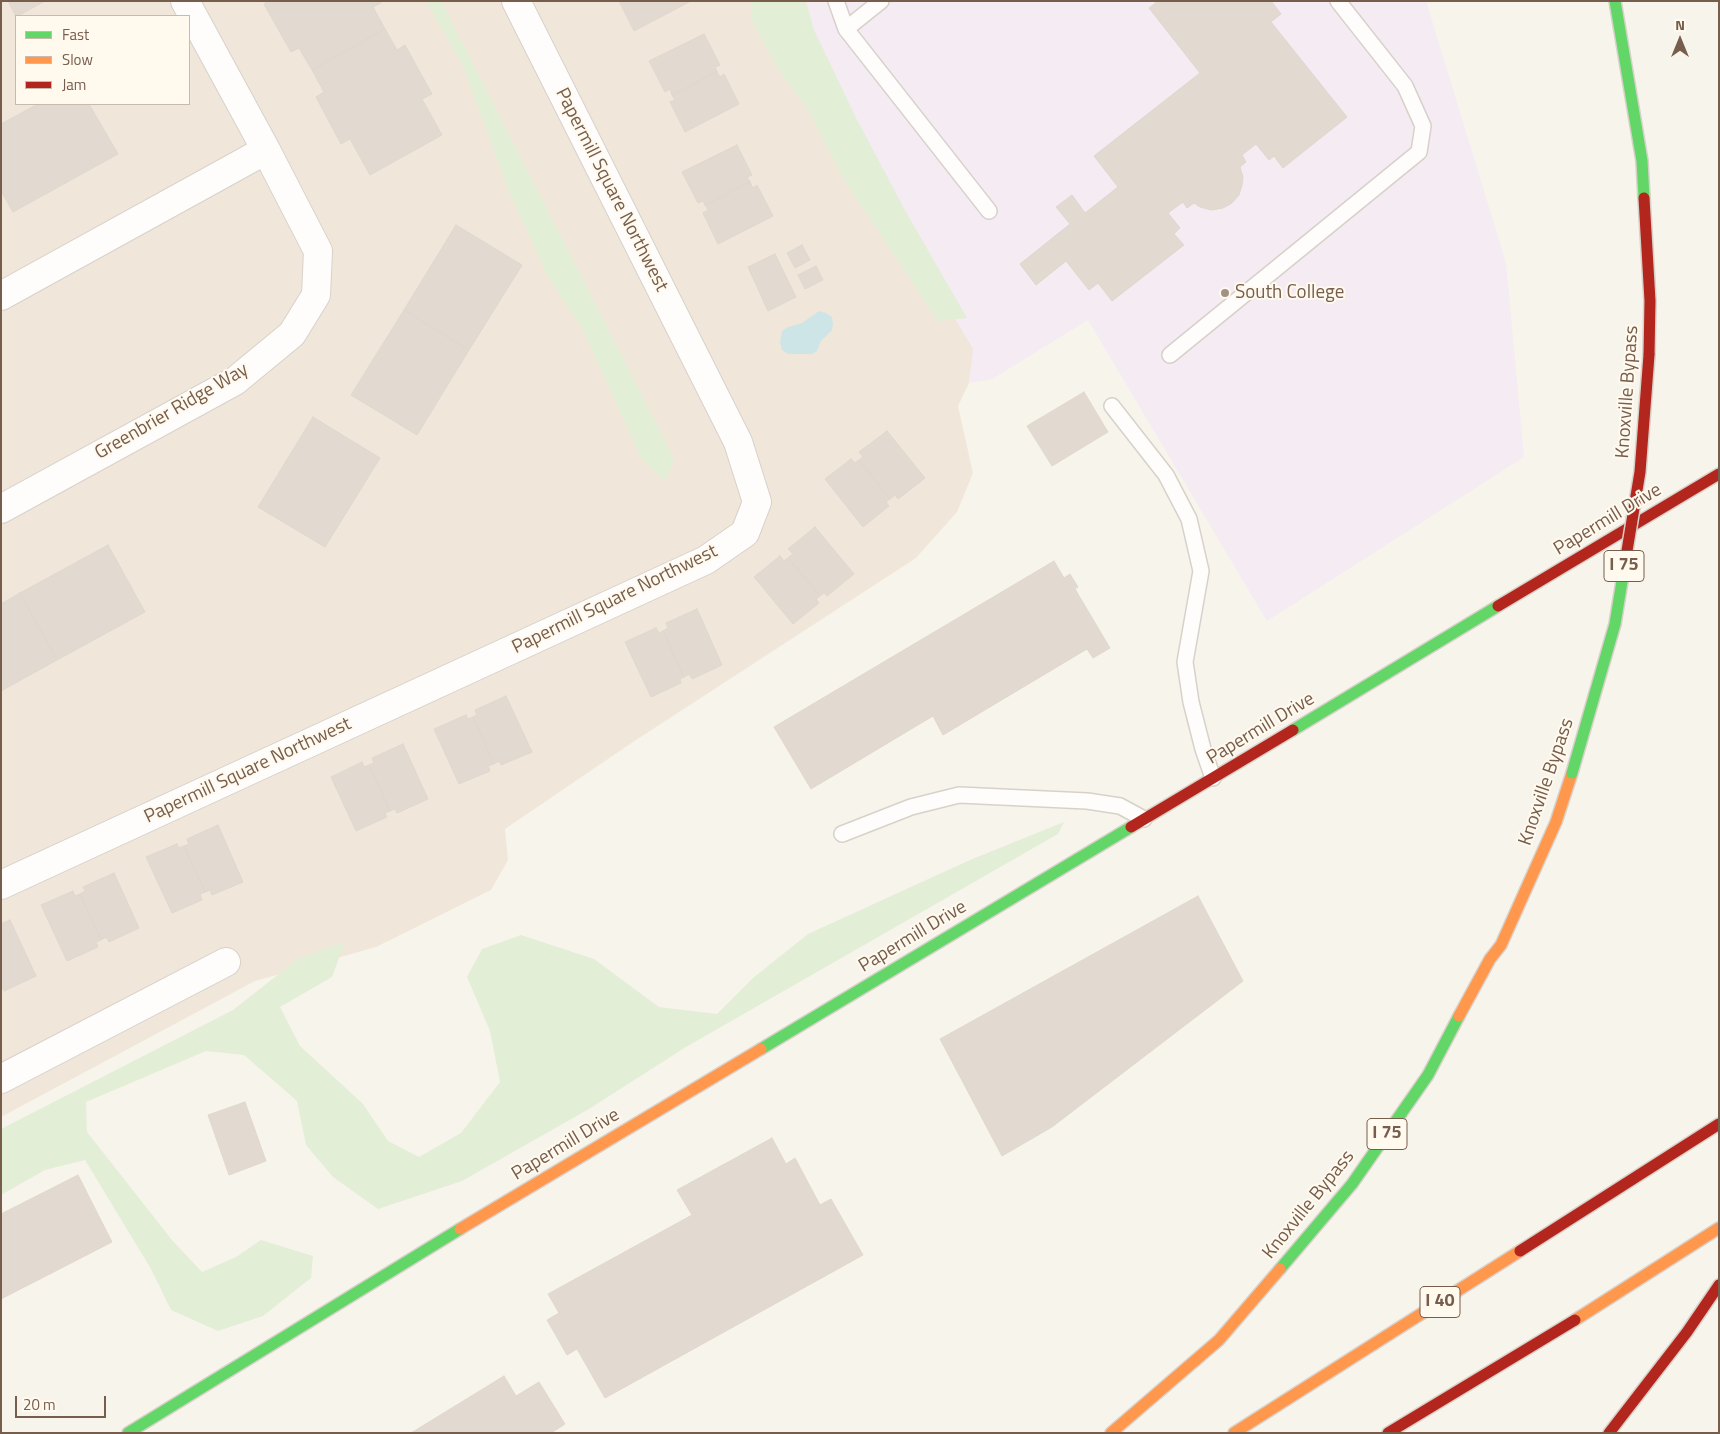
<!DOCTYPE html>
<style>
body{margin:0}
#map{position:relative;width:1720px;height:1434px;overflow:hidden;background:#f7f4ec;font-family:"Titillium Web",sans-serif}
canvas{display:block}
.frame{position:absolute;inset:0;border:2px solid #765d4c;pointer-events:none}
.legend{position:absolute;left:15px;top:15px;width:175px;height:90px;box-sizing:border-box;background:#fff9ee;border:1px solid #c8bbad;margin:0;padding:6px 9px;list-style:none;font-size:15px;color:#765d4c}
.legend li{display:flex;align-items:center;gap:10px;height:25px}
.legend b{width:25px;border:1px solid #c8bbad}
.north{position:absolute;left:1655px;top:15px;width:50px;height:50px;-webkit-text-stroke:4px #fff9ee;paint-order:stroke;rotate:0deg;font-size:14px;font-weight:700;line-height:20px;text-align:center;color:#765d4c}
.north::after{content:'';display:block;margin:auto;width:18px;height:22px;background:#765d4c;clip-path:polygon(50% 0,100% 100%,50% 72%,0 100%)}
.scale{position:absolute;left:15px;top:1396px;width:91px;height:22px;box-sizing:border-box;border:2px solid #765d4c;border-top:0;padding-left:6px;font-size:15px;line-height:18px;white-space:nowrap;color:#765d4c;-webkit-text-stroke:4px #fff9ee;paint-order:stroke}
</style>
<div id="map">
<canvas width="1720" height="1434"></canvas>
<div class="frame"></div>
<ul class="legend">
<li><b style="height:6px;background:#63d668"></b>Fast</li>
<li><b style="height:6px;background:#ff974d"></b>Slow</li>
<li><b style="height:6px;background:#b3261e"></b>Jam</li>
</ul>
<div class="north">N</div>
<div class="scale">20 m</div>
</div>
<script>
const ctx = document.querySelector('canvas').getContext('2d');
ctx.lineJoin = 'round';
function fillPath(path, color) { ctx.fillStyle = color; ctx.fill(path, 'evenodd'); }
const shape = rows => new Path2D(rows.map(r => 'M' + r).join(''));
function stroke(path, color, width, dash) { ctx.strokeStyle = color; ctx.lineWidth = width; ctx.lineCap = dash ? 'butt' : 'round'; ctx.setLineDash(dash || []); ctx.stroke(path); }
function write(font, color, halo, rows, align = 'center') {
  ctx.font = font + ' "Titillium Web",sans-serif'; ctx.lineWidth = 4; ctx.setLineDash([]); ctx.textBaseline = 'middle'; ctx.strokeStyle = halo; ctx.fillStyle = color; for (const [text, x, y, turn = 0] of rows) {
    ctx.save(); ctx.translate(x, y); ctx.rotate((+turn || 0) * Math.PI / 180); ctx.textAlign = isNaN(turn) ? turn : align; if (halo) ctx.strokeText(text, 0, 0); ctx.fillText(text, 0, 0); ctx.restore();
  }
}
const residential = shape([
 [1,1,789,1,924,266,974,349,969,383,958,406,973,473,957,512,916,558,633,742,505,829,508,860,491,890,376,947,255,981,1,1117],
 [16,16,189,16,189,104,16,104]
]);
const education = shape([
 [789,1,1426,1,1506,263,1524,457,1267,621,1088,320,992,379,969,383,973,349,924,266]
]);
const green = shape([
 [426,1,441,1,674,458,665,482,641,458,583,330,548,277,511,196,463,67],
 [751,1,806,1,814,30,856,118,907,214,967,318,938,321,845,181,807,108,777,67,752,20],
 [1064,822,1058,834,686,1047,589,1109,462,1181,378,1209,333,1177,306,1145,297,1101,244,1055,206,1051,86,1102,87,1132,172,1240,202,1272,236,1257,261,1240,313,1256,311,1278,263,1316,218,1331,171,1310,151,1269,85,1160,45,1170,1,1195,1,1129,233,1010,299,958,345,942,332,977,280,1007,300,1046,363,1104,388,1141,419,1157,461,1133,500,1082,490,1031,467,977,482,949,521,935,594,959,659,1007,717,1014,753,978,808,934,970,860]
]);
const water = shape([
 [819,311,826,313,832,317,833,323,832,330,821,341,817,351,812,354,788,354,782,350,780,342,782,331,788,327,802,323]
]);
const building = shape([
 [8,1,45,1,16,17,8,1],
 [269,1,380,1,381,3,373,7,385,29,312,70,299,48,291,52,264,4,269,1],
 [619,1,688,1,689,2,634,31,619,1],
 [1158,1,1271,1,1281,14,1271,22,1347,117,1283,168,1274,156,1269,160,1256,144,1242,155,1246,162,1240,167,1243,177,1242,185,1239,195,1232,203,1223,208,1211,210,1200,207,1194,203,1187,208,1183,202,1168,213,1180,228,1174,234,1184,245,1112,301,1098,283,1089,290,1066,261,1036,285,1020,264,1070,224,1056,207,1072,195,1085,213,1118,187,1094,156,1200,73,1149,8,1158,1],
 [385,29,397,50,405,45,432,94,422,99,442,135,370,175,350,139,341,144,316,97,324,92,312,70,385,29],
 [704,34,720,65,715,67,717,72,672,95,670,89,665,92,649,61,704,34],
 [717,72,720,77,724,74,739,104,685,132,670,102,675,100,672,95,717,72],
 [38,104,89,104,118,154,13,212,1,191,1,124,38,104],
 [737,145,752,175,747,177,750,182,705,205,703,201,698,203,682,172,737,145],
 [750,182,753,188,757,185,773,216,718,244,703,213,708,210,705,205,750,182],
 [456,225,522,265,469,350,404,310,456,225],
 [802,245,810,260,795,268,787,253,802,245],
 [775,254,796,297,768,311,748,267,775,254],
 [816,266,823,280,805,289,798,275,816,266],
 [404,310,469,350,417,435,351,395,404,310],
 [1084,392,1108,432,1052,466,1027,426,1084,392],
 [313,417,380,458,325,547,258,507,313,417],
 [887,431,925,478,898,499,895,495,890,499,859,460,863,457,859,452,887,431],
 [851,459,855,463,859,460,890,499,886,502,889,506,863,527,825,479,851,459],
 [815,527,854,574,827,596,824,593,820,596,788,558,793,554,788,549,815,527],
 [108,545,145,612,57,660,20,593,108,545],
 [780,556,784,561,788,558,820,596,816,599,819,603,793,624,754,577,780,556],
 [1054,561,1064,578,1070,574,1078,587,1075,589,1110,648,1093,658,1087,649,943,735,933,716,811,789,774,727,1054,561],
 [20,593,57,660,1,691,1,604,20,593],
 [697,609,722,665,692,679,689,674,684,677,663,631,668,628,666,623,697,609],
 [656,628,659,633,663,631,684,677,680,679,681,683,651,697,625,642,656,628],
 [506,696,532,752,501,765,499,761,494,764,473,717,477,715,475,710,506,696],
 [466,715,468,719,473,717,494,764,488,766,490,771,459,784,434,729,466,715],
 [403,744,428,799,397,813,395,809,390,811,369,765,374,763,372,758,403,744],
 [362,762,364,767,369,765,390,811,385,813,387,817,356,831,331,777,362,762],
 [218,825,243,882,212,895,210,890,205,892,184,846,189,844,187,839,218,825],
 [177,844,179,848,184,846,205,892,200,894,202,900,172,913,146,857,177,844],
 [114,873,139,928,109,942,106,937,101,940,80,894,85,891,83,887,114,873],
 [73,891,75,896,80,894,101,940,96,942,98,947,67,961,41,905,73,891],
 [1198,896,1243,981,1052,1127,1002,1156,940,1039,1198,896],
 [10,920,36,976,4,991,1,986,1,924,10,920],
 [245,1102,266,1161,229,1175,208,1115,245,1102],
 [772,1138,786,1164,795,1158,820,1205,831,1199,863,1255,605,1398,577,1349,567,1355,547,1320,559,1313,548,1294,692,1215,677,1190,772,1138],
 [78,1175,112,1242,1,1299,1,1214,78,1175],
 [504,1376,516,1396,539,1382,565,1424,551,1433,411,1433,504,1376]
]);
const lane = shape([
 [836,1,846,29,989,211],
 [846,29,881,1],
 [1170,355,1419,152,1423,126,1405,86,1338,1],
 [1112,406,1166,475,1189,519,1201,571,1185,662,1191,702,1203,749,1213,778],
 [842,834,911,807,959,795,1087,801,1120,806,1144,819]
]);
const street = shape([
 [1,296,266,150,185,1],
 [1,509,235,381,292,334,316,295,318,251,266,150],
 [1,885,706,560,745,533,757,502,738,442,516,1],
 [1,1079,226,962]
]);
const fast = shape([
 [1615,1,1642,161,1644,198],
 [1293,730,1498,606],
 [761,1049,1131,827],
 [1280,1269,1352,1184,1428,1075,1459,1016],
 [128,1433,460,1229]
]);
const slow = shape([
 [1459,1016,1490,959,1501,945,1556,822,1572,773],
 [460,1229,761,1049],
 [1575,1320,1719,1228],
 [1111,1433,1219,1340,1280,1269],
 [1234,1433,1520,1251]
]);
const jam = shape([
 [1644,198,1650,301,1649,355],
 [1498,606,1719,474],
 [1131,827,1293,730],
 [1520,1251,1719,1124],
 [1388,1433,1575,1320],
 [1609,1433,1687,1332,1719,1285]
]);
const fastBridge = shape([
 [1572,773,1615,624,1624,569]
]);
const jamBridge = shape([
 [1624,569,1640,472,1649,355]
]);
const markers = [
 [1225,293,5,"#a39284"]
];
const shields = [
 [1624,566,40],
 [1387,1134,40],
 [1440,1302,40]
];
const shieldNames = [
 ["I 75",1624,566],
 ["I 75",1387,1134],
 ["I 40",1440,1302]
];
const streetNames = [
 ["Papermill Square Northwest",611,190,63],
 ["Knoxville Bypass",1628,392,-86],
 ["Greenbrier Ridge Way",172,412,-30],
 ["Papermill Drive",1608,520,-31],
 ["Papermill Square Northwest",615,600,-26],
 ["Papermill Drive",1261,729,-31],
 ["Papermill Square Northwest",248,771,-25],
 ["Knoxville Bypass",1547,782,-71],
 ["Papermill Drive",913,937,-31],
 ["Papermill Drive",566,1145,-31],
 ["Knoxville Bypass",1309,1205,-51]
];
const poiNames = [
 ["South College",1235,293]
];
fillPath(residential, '#f0e7da');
fillPath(education, '#f4ebf3');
fillPath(green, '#e3eed7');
fillPath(water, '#cee5e8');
fillPath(building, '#e2dad1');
stroke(building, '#e0d7ce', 1);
stroke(lane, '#d7d1ca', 18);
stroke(street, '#d7d1ca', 30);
stroke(fast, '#d8d1ca', 14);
stroke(slow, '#d8d1ca', 14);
stroke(jam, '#d8d1ca', 14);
stroke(lane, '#fefdfc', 15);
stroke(street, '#fefdfc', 28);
stroke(fast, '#63d668', 11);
stroke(slow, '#ff974d', 11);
stroke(jam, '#b3261e', 11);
stroke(fastBridge, '#d8d1ca', 14, []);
stroke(jamBridge, '#d8d1ca', 14, []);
stroke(fastBridge, '#63d668', 11);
stroke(jamBridge, '#b3261e', 11);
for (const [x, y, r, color] of markers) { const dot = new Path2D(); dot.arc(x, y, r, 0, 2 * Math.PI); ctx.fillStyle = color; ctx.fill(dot); stroke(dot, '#fff9ee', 2); }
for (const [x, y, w] of shields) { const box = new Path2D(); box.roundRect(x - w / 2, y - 15.5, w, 31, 4); ctx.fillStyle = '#fff9ee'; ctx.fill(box); stroke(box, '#765d4c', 1); }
write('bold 18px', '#765d4c', null, shieldNames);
write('19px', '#765d4c', '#fff9ee', streetNames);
write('19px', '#765d4c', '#fff9ee', poiNames, 'left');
</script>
